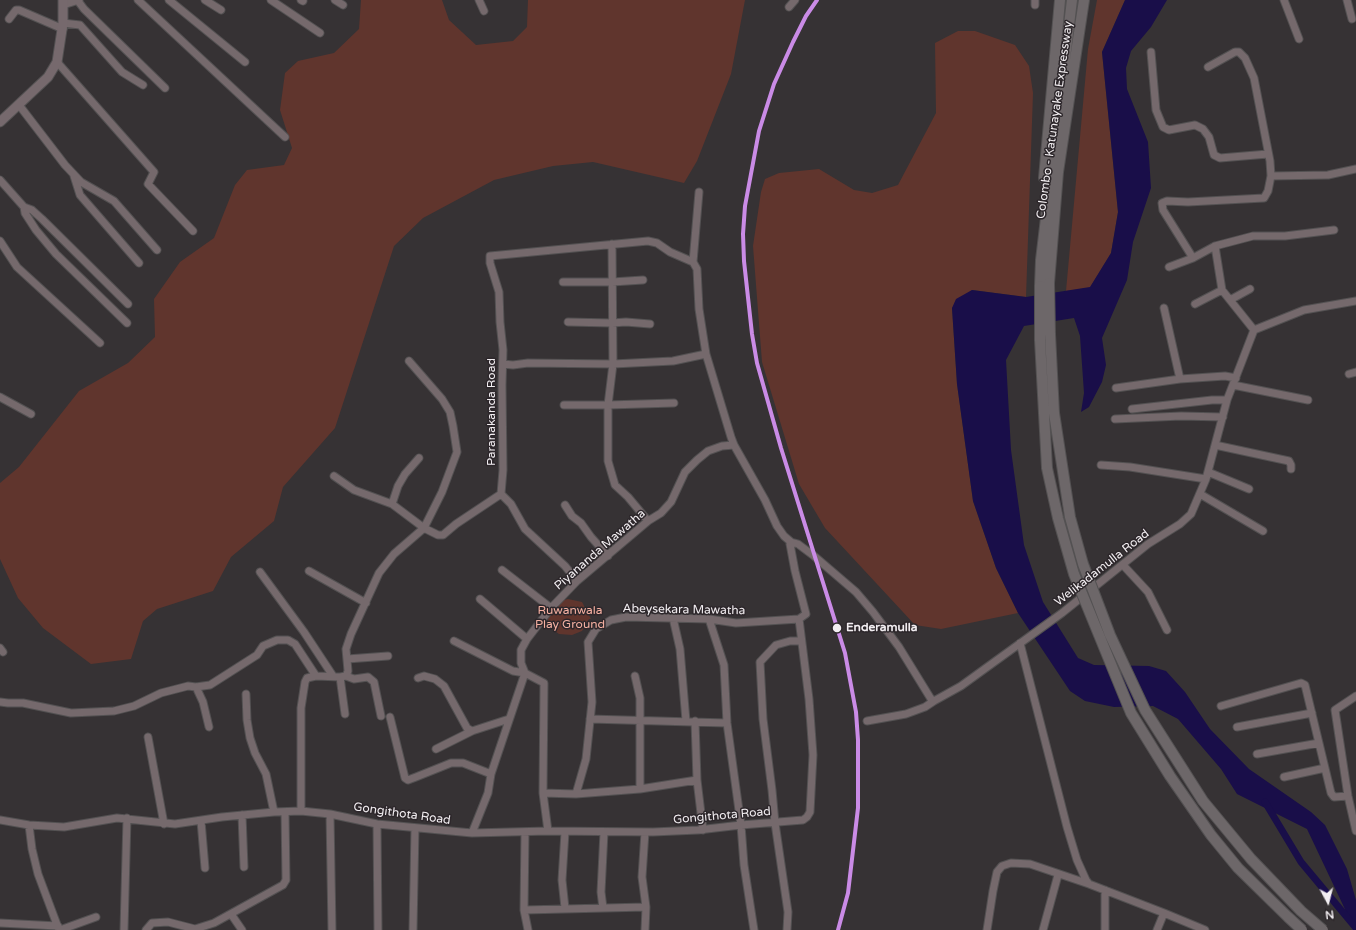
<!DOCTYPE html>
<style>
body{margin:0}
#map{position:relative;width:1356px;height:930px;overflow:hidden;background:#363234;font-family:"Varela Round",sans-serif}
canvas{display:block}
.north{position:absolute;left:1308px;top:882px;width:40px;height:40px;-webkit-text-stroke:3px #2d272b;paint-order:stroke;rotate:173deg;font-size:11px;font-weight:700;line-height:16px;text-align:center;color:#f2eef1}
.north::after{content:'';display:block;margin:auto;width:14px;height:18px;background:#f2eef1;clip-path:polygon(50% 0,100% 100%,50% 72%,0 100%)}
</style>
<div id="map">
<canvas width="1356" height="930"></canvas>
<div class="north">N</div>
</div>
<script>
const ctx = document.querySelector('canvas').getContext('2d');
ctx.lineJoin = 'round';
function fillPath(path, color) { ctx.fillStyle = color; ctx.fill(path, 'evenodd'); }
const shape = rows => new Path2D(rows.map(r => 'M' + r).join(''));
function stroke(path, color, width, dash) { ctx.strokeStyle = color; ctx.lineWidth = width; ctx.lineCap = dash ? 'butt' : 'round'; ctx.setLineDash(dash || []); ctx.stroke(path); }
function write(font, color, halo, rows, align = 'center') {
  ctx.font = font + ' "Varela Round",sans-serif'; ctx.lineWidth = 3; ctx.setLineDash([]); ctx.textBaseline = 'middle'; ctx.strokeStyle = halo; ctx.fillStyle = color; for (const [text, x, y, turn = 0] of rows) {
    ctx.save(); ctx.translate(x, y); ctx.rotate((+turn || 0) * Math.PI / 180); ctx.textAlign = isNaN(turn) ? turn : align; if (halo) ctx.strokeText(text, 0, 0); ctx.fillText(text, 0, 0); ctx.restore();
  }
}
const green = shape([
 [361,0,442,0,449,20,476,45,513,41,527,27,528,0,745,0,731,74,697,161,684,183,593,162,553,166,494,180,423,218,394,246,335,428,283,487,274,521,231,557,213,591,157,609,143,621,131,659,91,664,43,628,18,598,0,559,0,483,19,467,79,391,128,363,155,337,154,299,180,262,214,238,235,185,247,170,284,165,292,148,280,110,285,73,298,61,334,53,359,29],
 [1097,0,1125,0,1102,52,1118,212,1111,253,1090,288,1066,291,1088,49],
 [958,31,975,31,1015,45,1029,66,1033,93,1026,297,972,290,952,308,957,384,973,501,996,568,1018,613,941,629,915,625,825,528,799,484,762,362,753,246,761,192,765,179,779,173,819,169,854,190,872,193,898,185,936,113,935,43],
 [568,599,582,602,591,619,589,619,582,631,572,635,559,634,552,629,548,623,548,617,551,611,564,600]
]);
const water = shape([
 [1125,0,1167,0,1151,27,1131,51,1126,68,1127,89,1148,142,1151,188,1133,242,1127,280,1102,338,1106,365,1102,382,1089,407,1081,412,1084,393,1080,336,1074,318,1024,326,1006,360,1011,450,1024,545,1043,602,1078,658,1094,665,1149,666,1166,671,1185,692,1210,729,1249,769,1311,812,1325,825,1347,869,1356,900,1356,927,1351,922,1307,829,1237,794,1221,769,1178,719,1153,706,1114,707,1085,701,1070,691,1018,613,996,568,973,501,957,384,952,308,956,299,972,290,1026,297,1090,287,1111,253,1118,212,1102,52]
]);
const canal = shape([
 [1265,802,1301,862,1356,928]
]);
const minor = shape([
 [138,0,285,137],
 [169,0,245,62],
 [205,0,221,10],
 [271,0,320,33],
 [301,0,303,1],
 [335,0,343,5],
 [479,0,484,11],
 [1284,0,1299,39],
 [1347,0,1352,19],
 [78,1,84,9,165,88],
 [63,5,79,0],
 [1035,5,1035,0],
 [789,7,795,0],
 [9,19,16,10,19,10,63,29],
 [63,23,80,25,122,72,143,85],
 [1151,52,1156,110,1163,127,1169,130,1195,125,1203,129,1209,137,1214,155,1220,158,1268,154],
 [57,62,154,172,148,184,193,231],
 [19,105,65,165,81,182,114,201,157,250],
 [74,176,80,195,139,263],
 [1271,176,1328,175,1356,169],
 [0,180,24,207,32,210,42,219,128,304],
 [24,207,25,213,36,230,56,254,127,323],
 [0,241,17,267,100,343],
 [612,244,613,364,608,405,608,461,615,485,628,497,648,521],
 [1215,246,1222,290,1254,330],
 [1193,258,1163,210,1162,203,1167,201,1188,202,1264,198,1268,191,1271,176,1270,161,1254,78,1245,58,1239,52,1235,52,1208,67],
 [693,262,699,192],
 [1169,267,1193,258,1215,246,1253,236,1285,236,1334,230],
 [563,282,612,282,643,280],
 [1230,300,1250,289],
 [1195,304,1222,290],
 [1164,308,1180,379,1225,376,1236,378],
 [568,322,612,323,626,322,650,324],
 [409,361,442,399,450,412,453,426,457,452,442,492,424,528,438,535,443,535,456,524,501,494,503,470,502,385,503,350,500,322,499,292,490,263,490,256,648,241,657,243,670,252,693,262,697,269,699,309,706,354,731,437,734,445,765,500,777,526,784,536,791,542,798,544,814,556,856,592,873,612,899,647,931,699,934,701],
 [503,364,513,365,528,363,613,364,673,361,706,354],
 [1349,374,1356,372],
 [1233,385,1308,400],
 [1116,388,1180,379],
 [0,397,31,414],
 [564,405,608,405,674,403],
 [1132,409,1212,400,1227,400],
 [1115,419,1181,416,1223,417],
 [1215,445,1289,461,1291,465,1291,469],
 [1101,465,1130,467,1206,479],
 [1208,472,1249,489],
 [334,476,354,490,392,504,424,528,394,554,379,573,351,634,346,649,348,671,346,676],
 [501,494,511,504,525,529,565,566,577,581],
 [1200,494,1263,531],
 [392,504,398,486,405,474,419,458],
 [565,505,572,516,581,523,591,537,608,556],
 [1123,565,1148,592,1167,630],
 [502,570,551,608],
 [309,571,366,603],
 [260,572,304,632,333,676],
 [480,599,527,639],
 [673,618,680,649,686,721],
 [709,619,724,665,727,723,741,825,744,865,754,930],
 [454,641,513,671,525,673,544,683,543,793,548,831],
 [1020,643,1067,827,1077,860,1086,880,1089,884,1164,913,1205,930],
 [0,648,3,652],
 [347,659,388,656],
 [635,676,640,698,640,789],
 [340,677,345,714],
 [418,678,424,676,435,679,444,686,467,728,472,731],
 [196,687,203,702,209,727],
 [246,694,247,720,250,738,255,753,266,774,274,812],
 [1356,696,1335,710,1348,796,1356,831],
 [0,702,8,703,23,703,71,713,114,711,134,706,161,693,188,686,196,687,210,685,257,655,263,646,277,640,288,640,295,644,316,676,340,677,346,676,354,679,368,677,374,682,381,716],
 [1221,706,1301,683,1305,685,1331,793,1334,797,1348,796],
 [390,717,405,778,408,780,416,777,451,763,463,763,491,774],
 [590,719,727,723],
 [867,721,906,714,925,707,934,701,961,686,1062,613,1148,544,1180,524,1191,514,1206,479,1227,400,1254,330,1304,310,1356,301],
 [1237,727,1312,713],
 [148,737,164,824],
 [436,749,472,731,509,719],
 [1257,754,1319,743],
 [1284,777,1325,768],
 [697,780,703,830],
 [543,793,576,794,640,789,697,780,695,721],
 [576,794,586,759,592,702,588,642,596,629,611,620,626,617,709,619,736,623,799,619],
 [301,811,301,708,305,682,307,678,316,676],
 [330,814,332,930],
 [242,815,244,867],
 [0,820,29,825,64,827,117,818,175,824,222,817,274,812,301,811,330,814,377,824,472,833,548,831,653,832,698,830,741,825,803,820,807,817,810,812,813,755,809,699,799,619,806,614,795,571,790,544,791,542],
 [201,821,205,868],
 [377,824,378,930],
 [29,825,32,849,38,874,59,930],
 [525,832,524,910,528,930],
 [472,833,488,793,491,774,525,673,521,663,521,650,527,639,551,608,577,581,648,521,661,513,671,502,685,472,697,460,708,451,722,446,734,445],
 [1105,890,1105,930],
 [565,908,562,880,565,832],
 [603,908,601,892,604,832],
 [524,910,646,907],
 [231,914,242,930],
 [0,923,58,926],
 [60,930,96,917],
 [124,930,127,818],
 [146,930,152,923,168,922,195,929,214,923,283,885,286,880,285,812],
 [413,930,415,828],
 [645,930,646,907,642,877,645,832],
 [787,930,788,912,775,823,772,790,763,719,760,662,776,645,790,641,801,641],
 [987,930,993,891,997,872,1002,866,1011,863,1030,864,1089,884],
 [1043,930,1058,875],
 [1157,930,1164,913]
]);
const major = shape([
 [0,122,48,77,57,62,63,23,63,0]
]);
const highway = shape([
 [1044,178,1060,0],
 [1049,283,1058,172,1084,0],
 [1040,286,1041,260,1072,0]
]);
const highwayBridge = shape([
 [1049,283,1050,334,1054,413,1070,517,1083,564,1110,635,1145,710,1203,801,1251,859,1301,911,1323,930],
 [1040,286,1040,340,1047,468,1058,518,1074,574,1131,713,1170,776,1211,835,1238,868,1288,917,1302,930]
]);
const rail1 = shape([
 [817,0,806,16,793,42,774,84,759,131,745,206,743,234,744,261,752,334,757,363,781,448,845,653,856,712,858,740,858,808,848,893,838,930]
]);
const markers = [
 [837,628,5,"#f2eef1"]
];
const streetNames = [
 ["Colombo - Katunayake Expressway",1055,120,-82],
 ["Paranakanda Road",492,412,-90],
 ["Piyananda Mawatha",600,550,-41],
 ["Welikadamulla Road",1102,568,-38],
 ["Abeysekara Mawatha",684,610,1],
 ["Gongithota Road",402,814,8],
 ["Gongithota Road",722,816,-5]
];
const parkNames = [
 ["Ruwanwala",570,611],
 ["Play Ground",570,625]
];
const stopNames = [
 ["Enderamulla",846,628]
];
fillPath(green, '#60352d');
fillPath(water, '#190e49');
stroke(canal, '#190e49', 7);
stroke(minor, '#535152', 9);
stroke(major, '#535152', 11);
stroke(highway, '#535152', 12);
stroke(minor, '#75696c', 7);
stroke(major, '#76696d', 9);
stroke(highway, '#6d6769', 10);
stroke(highwayBridge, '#535152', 12, []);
stroke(highwayBridge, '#6d6769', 10);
stroke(rail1, '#ca8be6', 4);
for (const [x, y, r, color] of markers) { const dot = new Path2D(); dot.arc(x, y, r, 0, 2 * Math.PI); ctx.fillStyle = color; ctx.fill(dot); stroke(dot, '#2d272b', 1.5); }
write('12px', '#f2eef1', '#2d272b', streetNames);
write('12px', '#f6b1a2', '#2d272b', parkNames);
write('bold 12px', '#f2eef1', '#2d272b', stopNames, 'left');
</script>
